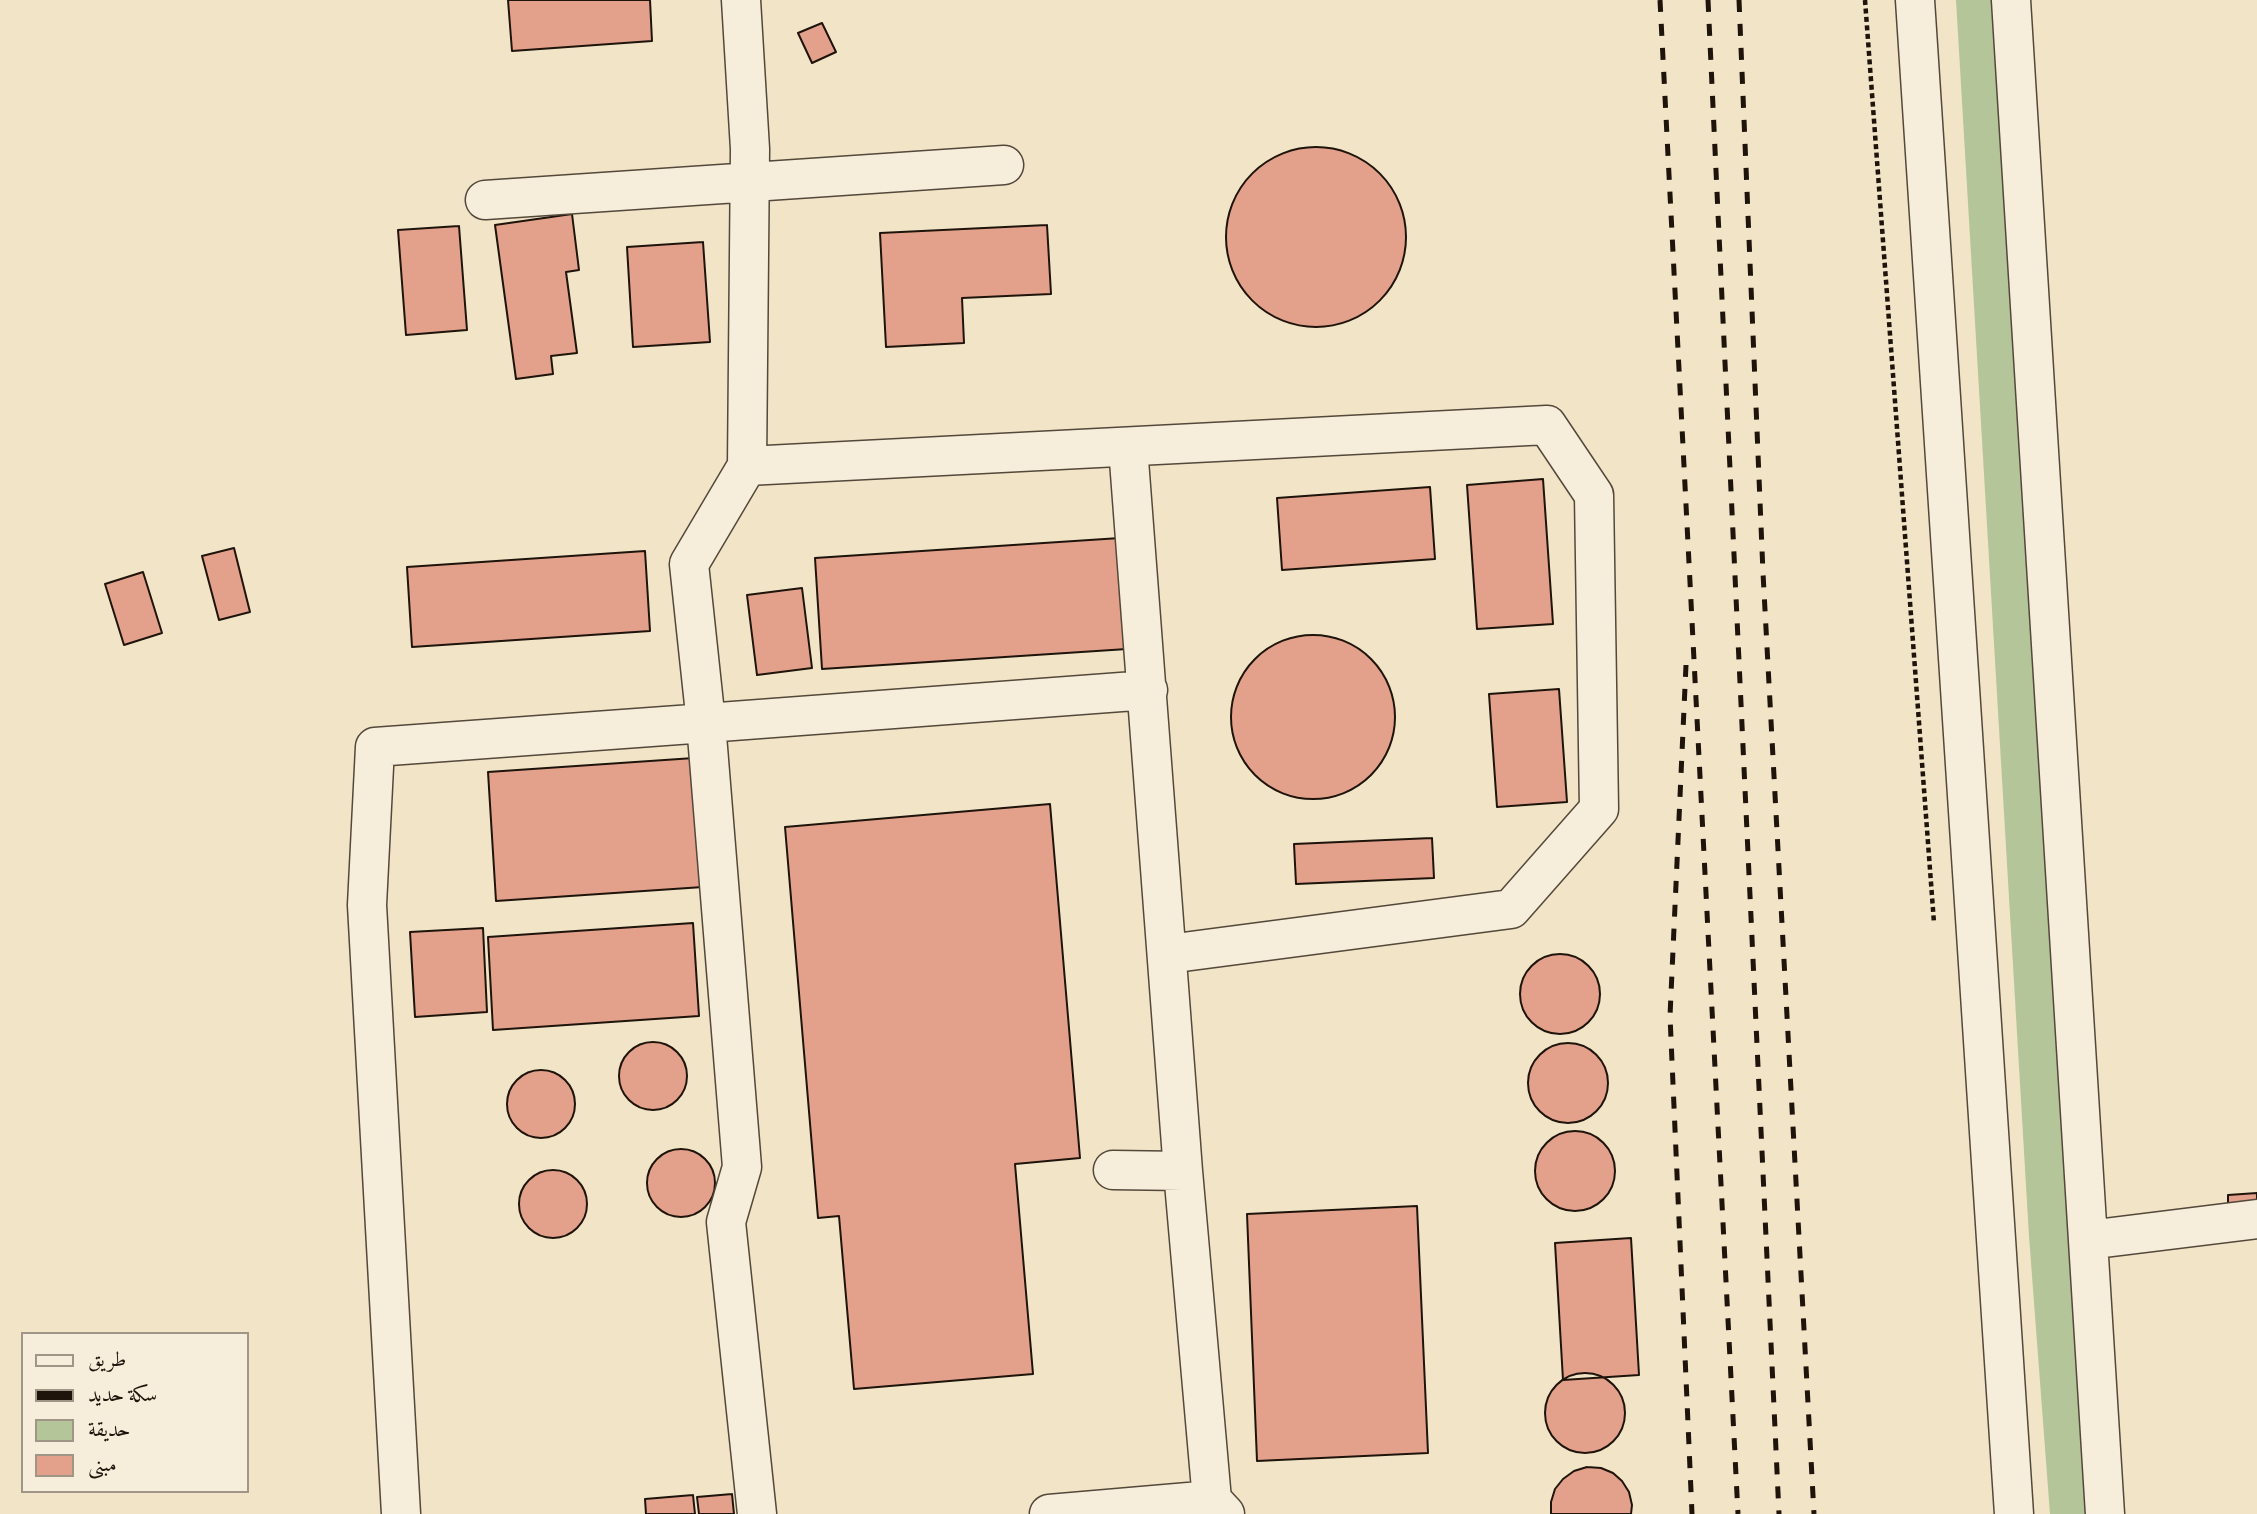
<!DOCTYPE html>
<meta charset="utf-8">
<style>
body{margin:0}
#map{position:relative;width:2257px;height:1514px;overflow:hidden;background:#f2e4c7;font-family:"EB Garamond",Amiri,serif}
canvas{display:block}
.legend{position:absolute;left:21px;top:1332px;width:228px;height:161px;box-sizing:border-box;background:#f7eddb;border:2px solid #a09688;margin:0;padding:9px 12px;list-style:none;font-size:21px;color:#1e140b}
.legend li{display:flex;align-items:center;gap:14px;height:35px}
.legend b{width:35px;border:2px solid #a09688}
</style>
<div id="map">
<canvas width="2257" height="1514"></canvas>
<ul class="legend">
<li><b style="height:9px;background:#f7eddb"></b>طريق</li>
<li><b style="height:9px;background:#1e140b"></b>سكة حديد</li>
<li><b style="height:19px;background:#b4c59a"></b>حديقة</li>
<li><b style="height:19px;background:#e3a18c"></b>مبنى</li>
</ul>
</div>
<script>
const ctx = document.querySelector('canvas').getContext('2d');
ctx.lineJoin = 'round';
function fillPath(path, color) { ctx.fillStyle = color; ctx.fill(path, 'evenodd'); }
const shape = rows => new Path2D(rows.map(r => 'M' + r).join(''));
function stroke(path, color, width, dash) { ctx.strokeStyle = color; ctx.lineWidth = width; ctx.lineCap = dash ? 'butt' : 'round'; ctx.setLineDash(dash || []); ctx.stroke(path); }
const green = shape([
 [1956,0,1996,0,2087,1514,2050,1514,2029,1236]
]);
const building = shape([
 [508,0,650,0,652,41,512,51,508,0],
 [822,23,836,52,812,63,798,33,822,23],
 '1226 237a90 90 0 1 1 180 0a90 90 0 1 1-180 0Z',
 [572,214,579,270,566,272,577,353,551,356,553,374,516,379,495,225,572,214],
 [1047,225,1051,294,962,298,964,343,886,347,880,233,1047,225],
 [459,226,467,330,406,335,398,230,459,226],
 [703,242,710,342,633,347,627,247,703,242],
 [1543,479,1553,624,1477,629,1467,485,1543,479],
 [1430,487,1435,559,1282,570,1277,498,1430,487],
 [1120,538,1127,649,822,669,815,558,1120,538],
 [234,548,250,612,219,620,202,556,234,548],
 [645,551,650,631,412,647,407,567,645,551],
 [143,572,162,633,124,645,105,584,143,572],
 [802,588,812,668,757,675,747,595,802,588],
 '1231 717a82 82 0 1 1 164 0a82 82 0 1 1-164 0Z',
 [1559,689,1567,802,1497,807,1489,694,1559,689],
 [694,758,703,887,496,901,488,772,694,758],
 [1050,804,1080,1158,1015,1164,1033,1374,854,1389,839,1216,818,1218,785,827,1050,804],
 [1432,838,1434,878,1296,884,1294,844,1432,838],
 [693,923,699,1016,493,1030,488,937,693,923],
 [483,928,487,1012,415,1017,410,932,483,928],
 '1520 994a40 40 0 1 1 80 0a40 40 0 1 1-80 0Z',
 '619 1076a34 34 0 1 1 68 0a34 34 0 1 1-68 0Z',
 '1528 1083a40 40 0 1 1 80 0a40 40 0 1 1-80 0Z',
 '507 1104a34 34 0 1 1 68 0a34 34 0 1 1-68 0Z',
 '1535 1171a40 40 0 1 1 80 0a40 40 0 1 1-80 0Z',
 '647 1183a34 34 0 1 1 68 0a34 34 0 1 1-68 0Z',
 '519 1204a34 34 0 1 1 68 0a34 34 0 1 1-68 0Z',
 [2257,1193,2257,1210,2228,1213,2228,1195,2257,1193],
 [1417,1206,1428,1453,1257,1461,1247,1214,1417,1206],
 [1631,1238,1639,1375,1563,1380,1555,1243,1631,1238],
 '1545 1413a40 40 0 1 1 80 0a40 40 0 1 1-80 0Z',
 [1587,1467,1601,1468,1613,1473,1622,1481,1629,1492,1632,1505,1631,1514,1551,1514,1551,1502,1555,1489,1563,1479,1574,1471,1587,1467],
 [732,1494,734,1514,699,1514,697,1497,732,1494],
 [693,1495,695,1514,646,1514,645,1499,693,1495]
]);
const path = shape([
 [1865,0,1934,923]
]);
const minor = shape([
 [741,0,750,149,747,466,689,564,706,723,1148,690],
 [1915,0,2014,1514],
 [2011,0,2105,1514],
 [485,200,1004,165],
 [1128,447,1183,1171],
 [747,466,1547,425,1594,495,1599,809,1511,909,1168,954],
 [1113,1170,1183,1171,1212,1500,1206,1514],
 [2088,1240,2257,1219],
 [401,1514,367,905,375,747,706,723,742,1167,726,1222,757,1514],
 [1049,1514,1212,1500,1225,1514]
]);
const rail = shape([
 [1660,0,1738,1514],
 [1708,0,1779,1514],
 [1739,0,1763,573,1814,1514],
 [1686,665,1670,1016,1692,1514]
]);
fillPath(green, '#b4c59a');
fillPath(building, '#e3a18c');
stroke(building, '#1e140b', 2);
stroke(minor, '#53483a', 41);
stroke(path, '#1e140b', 4.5, [5, 3.5]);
stroke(minor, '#f7eddb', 38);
stroke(rail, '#1e140b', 5, [12, 12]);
</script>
